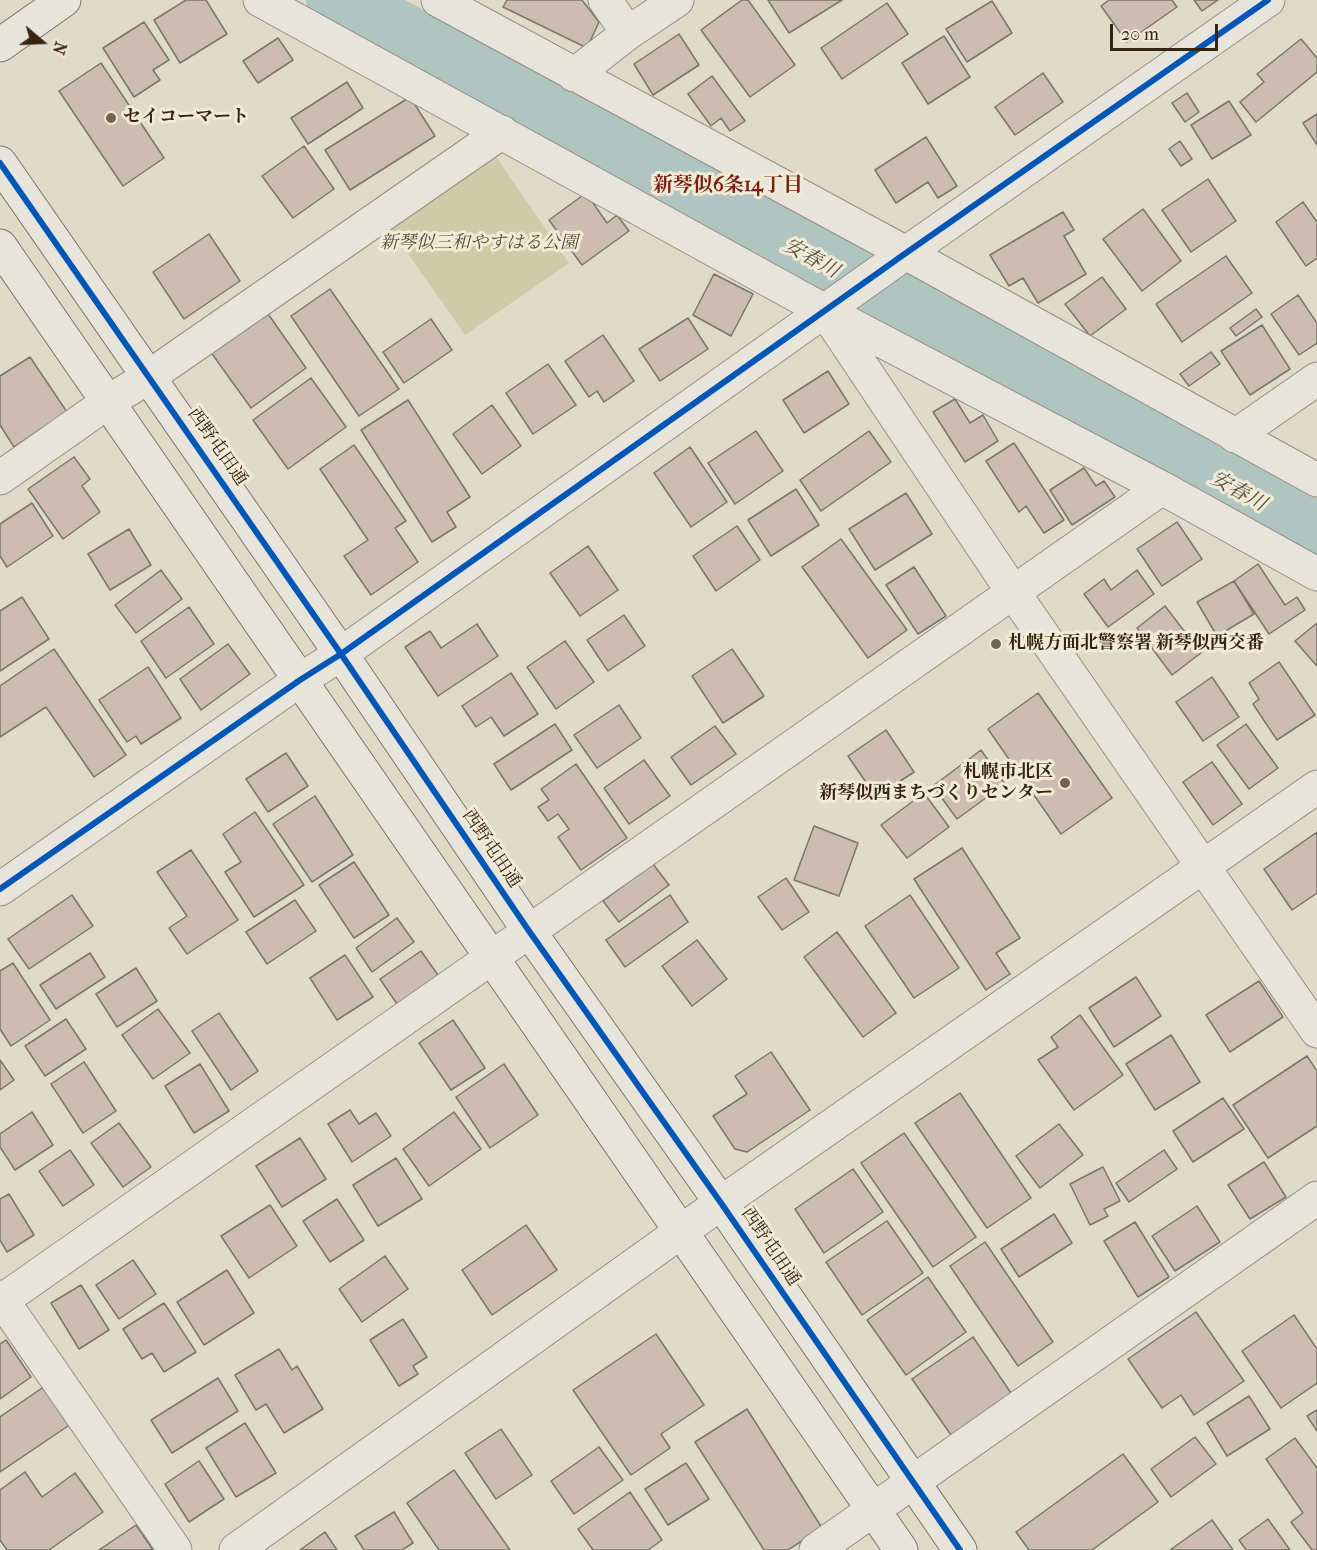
<!DOCTYPE html>
<meta charset="utf-8">
<style>
body{margin:0}
#map{position:relative;width:1317px;height:1550px;overflow:hidden;background:#e0dac9;font-family:"IM FELL French Canon",serif}
canvas{display:block}
.north{position:absolute;left:12px;top:12px;width:60px;height:60px;-webkit-text-stroke:4px #f1ead6;paint-order:stroke;rotate:109deg;font-size:16px;font-weight:700;line-height:24px;text-align:center;color:#352410}
.north::after{content:'';display:block;margin:auto;width:21px;height:27px;background:#352410;clip-path:polygon(50% 0,100% 100%,50% 72%,0 100%)}
.scale{position:absolute;left:1110px;top:24px;width:108px;height:27px;box-sizing:border-box;border:3px solid #352410;border-top:0;padding-left:8px;font-size:18px;line-height:21px;white-space:nowrap;color:#352410;-webkit-text-stroke:4px #f1ead6;paint-order:stroke}
</style>
<div id="map">
<canvas width="1317" height="1550"></canvas>
<div class="north">N</div>
<div class="scale">20 m</div>
</div>
<script>
const ctx = document.querySelector('canvas').getContext('2d');
ctx.lineJoin = 'round';
function fillPath(path, color) { ctx.fillStyle = color; ctx.fill(path, 'evenodd'); }
const shape = rows => new Path2D(rows.map(r => 'M' + r).join(''));
function stroke(path, color, width, dash) { ctx.strokeStyle = color; ctx.lineWidth = width; ctx.lineCap = dash ? 'butt' : 'round'; ctx.setLineDash(dash || []); ctx.stroke(path); }
function write(font, color, halo, rows, align = 'center') {
  ctx.font = font + ' "IM FELL French Canon","Noto Serif JP",serif'; ctx.lineWidth = 6; ctx.setLineDash([]); ctx.textBaseline = 'middle'; ctx.strokeStyle = halo; ctx.fillStyle = color; for (const [text, x, y, turn = 0] of rows) {
    ctx.save(); ctx.translate(x, y); ctx.rotate((+turn || 0) * Math.PI / 180); ctx.textAlign = isNaN(turn) ? turn : align; if (halo) ctx.strokeText(text, 0, 0); ctx.fillText(text, 0, 0); ctx.restore();
  }
}
const green = shape([
 [494,154,569,263,465,335,388,225]
]);
const river = shape([
 [338,0,810,256,1317,535]
]);
const building = shape([
 [186,0,206,0,227,34,180,63,154,20,186,0],
 [507,0,582,0,599,22,587,48,503,7,507,0],
 [742,0,748,0,795,65,750,97,701,30,742,0],
 [768,0,842,0,789,33,768,0],
 [1109,0,1172,0,1177,7,1127,42,1101,6,1109,0],
 [1194,0,1218,0,1202,11,1194,0],
 [992,1,1012,33,967,62,946,29,992,1],
 [887,3,908,34,842,79,821,48,887,3],
 [144,22,169,60,153,70,160,80,134,97,103,48,144,22],
 [679,34,699,65,653,95,634,64,679,34],
 [944,36,970,77,928,104,902,63,944,36],
 [278,38,293,60,258,83,243,61,278,38],
 [1301,39,1317,58,1317,72,1256,122,1240,102,1264,82,1257,74,1301,39],
 [101,63,164,158,123,186,59,91,101,63],
 [1043,73,1063,102,1015,135,995,107,1043,73],
 [712,76,745,121,730,131,721,118,711,126,688,94,712,76],
 [347,82,363,108,308,144,291,118,347,82],
 [1187,93,1199,112,1185,122,1172,103,1187,93],
 [410,97,435,136,350,190,325,150,410,97],
 [1229,101,1251,135,1212,159,1191,125,1229,101],
 [1317,114,1317,145,1303,123,1317,114],
 [926,137,957,186,938,198,928,182,896,203,875,170,926,137],
 [1180,141,1192,159,1181,166,1169,149,1180,141],
 [304,146,334,189,293,218,262,176,304,146],
 [1208,179,1236,221,1191,252,1162,210,1208,179],
 [586,193,607,223,617,215,629,231,582,265,549,220,586,193],
 [1303,202,1317,222,1317,258,1306,266,1276,222,1303,202],
 [1143,209,1181,261,1142,291,1103,239,1143,209],
 [1063,212,1074,230,1064,236,1086,274,1038,303,1023,278,1009,286,990,255,1063,212],
 [209,234,240,281,184,319,153,272,209,234],
 [1226,256,1252,293,1182,342,1156,304,1226,256],
 [714,274,753,294,731,336,693,315,714,274],
 [1102,277,1126,309,1090,336,1065,304,1102,277],
 [330,289,399,389,359,416,291,316,330,289],
 [1298,295,1317,323,1317,343,1299,355,1271,314,1298,295],
 [1256,309,1262,317,1236,336,1230,328,1256,309],
 [266,311,306,368,251,408,210,351,266,311],
 [688,318,708,349,660,381,639,349,688,318],
 [431,319,452,350,404,383,383,352,431,319],
 [1262,325,1290,369,1250,395,1221,351,1262,325],
 [603,335,634,381,604,402,597,391,589,397,565,361,603,335],
 [1211,352,1220,364,1189,386,1180,374,1211,352],
 [30,357,67,412,14,447,0,425,0,376,30,357],
 [548,364,576,405,533,434,506,393,548,364],
 [828,371,849,404,804,433,783,400,828,371],
 [311,378,346,427,288,469,253,420,311,378],
 [955,399,970,423,983,415,998,441,965,462,933,412,955,399],
 [408,400,470,497,447,512,456,527,432,542,361,430,408,400],
 [492,405,521,446,482,474,453,434,492,405],
 [756,431,783,471,735,504,708,463,756,431],
 [869,431,891,462,821,511,800,480,869,431],
 [1014,443,1064,520,1044,533,1026,506,1019,512,986,461,1014,443],
 [354,445,406,521,395,528,418,562,371,595,344,556,368,540,320,469,354,445],
 [690,447,727,502,691,527,654,473,690,447],
 [74,457,90,479,82,486,100,512,63,539,28,489,74,457],
 [1084,468,1096,486,1104,481,1115,497,1072,525,1050,490,1084,468],
 [796,489,819,525,771,556,748,520,796,489],
 [906,493,932,534,875,570,849,529,906,493],
 [32,503,53,536,7,567,0,556,0,524,32,503],
 [1177,522,1202,559,1162,586,1137,549,1177,522],
 [737,526,760,560,716,591,693,556,737,526],
 [129,529,151,565,110,590,88,554,129,529],
 [841,539,907,630,868,658,802,567,841,539],
 [588,546,618,590,580,616,550,573,588,546],
 [1258,564,1285,605,1297,597,1305,610,1269,634,1234,581,1258,564],
 [914,567,946,616,918,634,886,585,914,567],
 [161,570,182,599,136,633,115,605,161,570],
 [1137,570,1154,594,1108,627,1084,594,1104,579,1111,590,1137,570],
 [1234,581,1254,614,1217,636,1197,602,1234,581],
 [22,597,49,639,0,671,0,611,22,597],
 [1165,606,1201,653,1172,675,1137,628,1165,606],
 [189,607,214,644,166,678,141,641,189,607],
 [624,615,645,646,608,671,587,640,624,615],
 [1317,623,1317,665,1316,665,1295,641,1317,623],
 [477,624,498,656,438,696,405,647,430,631,441,648,477,624],
 [565,641,594,682,556,709,527,667,565,641],
 [228,644,250,674,201,710,180,679,228,644],
 [54,649,126,755,94,777,46,707,0,737,0,686,54,649],
 [732,649,764,696,723,723,692,676,732,649],
 [1279,662,1315,715,1277,740,1253,704,1259,699,1249,683,1279,662],
 [148,667,181,718,141,744,136,736,127,742,99,700,148,667],
 [511,673,538,714,504,736,491,717,476,727,462,706,511,673],
 [1212,677,1239,717,1203,741,1176,702,1212,677],
 [1038,693,1112,798,1061,834,988,729,1038,693],
 [619,705,641,738,597,768,574,735,619,705],
 [555,724,572,750,511,790,494,764,555,724],
 [1246,724,1278,768,1249,789,1217,745,1246,724],
 [715,726,736,754,691,785,671,757,715,726],
 [886,730,914,772,876,797,848,756,886,730],
 [981,750,1005,784,957,819,933,786,981,750],
 [286,753,308,786,268,812,246,779,286,753],
 [644,760,670,796,629,824,604,788,644,760],
 [1212,762,1242,804,1213,825,1183,782,1212,762],
 [576,764,627,838,581,870,558,837,569,829,558,814,548,821,538,807,549,800,541,789,576,764],
 [924,793,949,827,907,858,881,825,924,793],
 [315,796,353,855,312,882,273,824,315,796],
 [255,812,304,885,254,917,225,872,241,862,223,834,255,812],
 [814,826,858,843,839,896,794,880,814,826],
 [1317,832,1317,893,1292,910,1264,869,1317,832],
 [962,848,1020,938,996,953,1010,974,986,990,914,879,962,848],
 [191,850,238,920,187,954,169,928,187,916,157,872,191,850],
 [354,862,389,915,354,938,319,885,354,862],
 [653,864,669,885,619,922,603,901,653,864],
 [786,878,809,912,782,930,758,897,786,878],
 [72,895,93,926,29,969,8,939,72,895],
 [670,895,688,922,625,967,606,940,670,895],
 [910,895,959,968,914,998,865,926,910,895],
 [295,900,316,931,267,964,246,932,295,900],
 [397,918,414,942,372,972,356,948,397,918],
 [837,932,896,1013,863,1037,804,957,837,932],
 [697,940,727,979,692,1006,662,966,697,940],
 [421,951,438,975,397,1004,380,979,421,951],
 [90,953,105,977,56,1009,40,985,90,953],
 [345,955,373,997,337,1020,310,978,345,955],
 [13,963,50,1020,11,1046,0,1029,0,971,13,963],
 [136,968,157,1001,117,1027,96,994,136,968],
 [1136,977,1161,1016,1114,1047,1089,1008,1136,977],
 [1259,981,1283,1017,1230,1052,1206,1015,1259,981],
 [158,1009,190,1053,153,1079,122,1035,158,1009],
 [219,1013,258,1071,231,1090,192,1031,219,1013],
 [1080,1015,1123,1075,1074,1110,1038,1060,1058,1047,1051,1037,1080,1015],
 [66,1019,86,1049,45,1076,25,1046,66,1019],
 [453,1020,485,1068,451,1090,419,1043,453,1020],
 [1171,1035,1200,1082,1155,1110,1126,1064,1171,1035],
 [771,1052,810,1110,747,1152,735,1149,713,1116,747,1094,735,1076,771,1052],
 [1307,1056,1317,1071,1317,1126,1268,1158,1233,1105,1307,1056],
 [0,1060,14,1080,0,1090,0,1060],
 [84,1062,116,1111,83,1133,51,1084,84,1062],
 [200,1064,229,1111,194,1133,165,1086,200,1064],
 [504,1064,538,1115,490,1148,456,1097,504,1064],
 [960,1093,1031,1198,987,1228,915,1123,960,1093],
 [1223,1098,1244,1129,1193,1162,1173,1131,1223,1098],
 [350,1110,359,1124,376,1113,391,1136,352,1162,328,1124,350,1110],
 [32,1112,53,1145,15,1170,0,1147,0,1134,32,1112],
 [454,1112,481,1149,429,1186,403,1149,454,1112],
 [119,1123,151,1167,123,1187,91,1143,119,1123],
 [1059,1124,1083,1155,1040,1188,1016,1156,1059,1124],
 [904,1133,976,1237,933,1267,861,1163,904,1133],
 [300,1138,326,1179,282,1207,256,1166,300,1138],
 [70,1150,94,1185,63,1206,39,1171,70,1150],
 [1164,1150,1177,1169,1129,1202,1116,1183,1164,1150],
 [396,1158,422,1199,378,1226,353,1185,396,1158],
 [1264,1162,1286,1197,1250,1219,1228,1185,1264,1162],
 [1103,1167,1120,1201,1104,1209,1108,1216,1090,1225,1070,1184,1103,1167],
 [853,1169,883,1212,824,1253,795,1209,853,1169],
 [9,1194,34,1235,7,1252,0,1240,0,1199,9,1194],
 [337,1199,364,1240,330,1262,303,1221,337,1199],
 [270,1205,297,1246,249,1278,221,1236,270,1205],
 [1197,1206,1220,1242,1175,1271,1152,1236,1197,1206],
 [1054,1214,1072,1243,1019,1277,1001,1249,1054,1214],
 [887,1221,923,1273,862,1315,826,1262,887,1221],
 [1135,1222,1169,1277,1138,1297,1104,1241,1135,1222],
 [526,1225,557,1270,492,1315,462,1270,526,1225],
 [985,1242,1053,1342,1018,1366,950,1266,985,1242],
 [385,1256,408,1289,362,1322,339,1289,385,1256],
 [133,1260,156,1294,119,1319,96,1285,133,1260],
 [227,1270,254,1313,204,1345,177,1302,227,1270],
 [928,1277,966,1332,906,1375,867,1320,928,1277],
 [81,1285,109,1330,79,1349,51,1303,81,1285],
 [164,1303,196,1352,164,1372,152,1353,142,1359,123,1329,164,1303],
 [1196,1312,1244,1381,1194,1415,1181,1395,1162,1408,1128,1359,1196,1312],
 [1294,1315,1317,1349,1317,1383,1281,1408,1242,1351,1294,1315],
 [403,1319,427,1357,413,1366,418,1374,399,1386,370,1340,403,1319],
 [656,1334,704,1405,661,1434,670,1448,631,1475,573,1390,656,1334],
 [973,1337,1011,1393,951,1435,912,1379,973,1337],
 [6,1340,31,1377,0,1399,0,1344,6,1340],
 [279,1349,292,1370,297,1366,323,1409,284,1433,266,1404,256,1410,235,1375,279,1349],
 [218,1378,238,1411,172,1453,151,1420,218,1378],
 [45,1386,71,1424,0,1472,0,1417,45,1386],
 [1249,1396,1270,1429,1227,1456,1207,1423,1249,1396],
 [747,1409,822,1528,788,1550,764,1550,695,1442,747,1409],
 [1317,1410,1317,1431,1307,1416,1317,1410],
 [245,1423,276,1473,236,1497,206,1448,245,1423],
 [501,1429,532,1475,496,1499,465,1453,501,1429],
 [1195,1437,1216,1464,1171,1497,1151,1469,1195,1437],
 [1295,1438,1317,1468,1317,1550,1312,1550,1291,1522,1303,1513,1266,1459,1295,1438],
 [599,1447,623,1480,574,1514,551,1481,599,1447],
 [1123,1454,1158,1502,1092,1550,1029,1550,1016,1532,1123,1454],
 [199,1461,224,1499,189,1522,165,1484,199,1461],
 [686,1463,709,1499,668,1525,645,1489,686,1463],
 [454,1470,510,1550,439,1550,407,1503,454,1470],
 [25,1472,42,1497,75,1473,103,1512,49,1550,7,1550,0,1540,0,1490,25,1472],
 [630,1492,662,1540,648,1550,593,1550,578,1529,630,1492],
 [394,1512,413,1543,402,1550,364,1550,355,1536,394,1512],
 [1268,1519,1290,1550,1246,1550,1239,1540,1268,1519],
 [1212,1520,1233,1550,1170,1550,1212,1520],
 [136,1525,153,1550,99,1550,136,1525],
 [325,1532,337,1550,300,1550,325,1532]
]);
const street = shape([
 [260,0,825,311,1162,488,1317,574],
 [438,0,906,253,1317,480],
 [605,0,628,33],
 [574,75,628,33,677,0],
 [827,314,1013,592,1317,1031],
 [1235,436,1317,379],
 [0,478,108,402,150,376,502,132],
 [0,889,300,680,341,654,906,253,1268,0],
 [0,1297,175,1550],
 [0,1302,1162,488],
 [236,1550,721,1203,1317,787],
 [816,1550,1317,1198]
]);
const secondary = shape([
 [0,45,64,0],
 [0,163,341,654,529,931,721,1203,960,1550],
 [0,246,901,1550]
]);
const cycleway = shape([
 [0,163,341,654,529,931,721,1203,960,1550],
 [0,889,300,680,341,654,906,253,1268,0]
]);
const markers = [
 [111,118,6,"#716451"],
 [996,644,6,"#716451"],
 [1065,783,6,"#716451"]
];
const poiNames = [
 ["セイコーマート",123,118],
 ["札幌方面北警察署 新琴似西交番",1008,644],
 ["札幌市北区",1053,773,"right"],
 ["新琴似西まちづくりセンター",1053,794,"right"]
];
const parkNames = [
 ["新琴似三和やすはる公園",479,244]
];
const streetNames = [
 ["西野屯田通",217,447,55],
 ["西野屯田通",491,849,56],
 ["西野屯田通",770,1247,56]
];
const neighbourhoodNames = [
 ["新琴似6条14丁目",728,186]
];
const waterNames = [
 ["安春川",811,259,29],
 ["安春川",1238,492,29]
];
fillPath(green, '#cecca8');
stroke(river, '#b0c4c0', 64);
fillPath(building, '#ccbcb2');
stroke(building, '#7b756a', 1.5);
stroke(street, '#948e82', 35);
stroke(secondary, '#7b756a', 35);
stroke(street, '#e7e4dc', 33);
stroke(secondary, '#e7e4dc', 33);
stroke(cycleway, '#0057b8', 6);
for (const [x, y, r, color] of markers) { const dot = new Path2D(); dot.arc(x, y, r, 0, 2 * Math.PI); ctx.fillStyle = color; ctx.fill(dot); stroke(dot, '#f1ead6', 2); }
write('bold 18px', '#352410', '#f1ead6', poiNames, 'left');
write('italic 18px', '#584b2f', '#f1ead6', parkNames);
write('18px', '#352410', '#f1ead6', streetNames);
write('bold 20px', '#7a1f14', '#f1ead6', neighbourhoodNames);
write('italic 20px', '#545144', '#f1ead6', waterNames);
</script>
